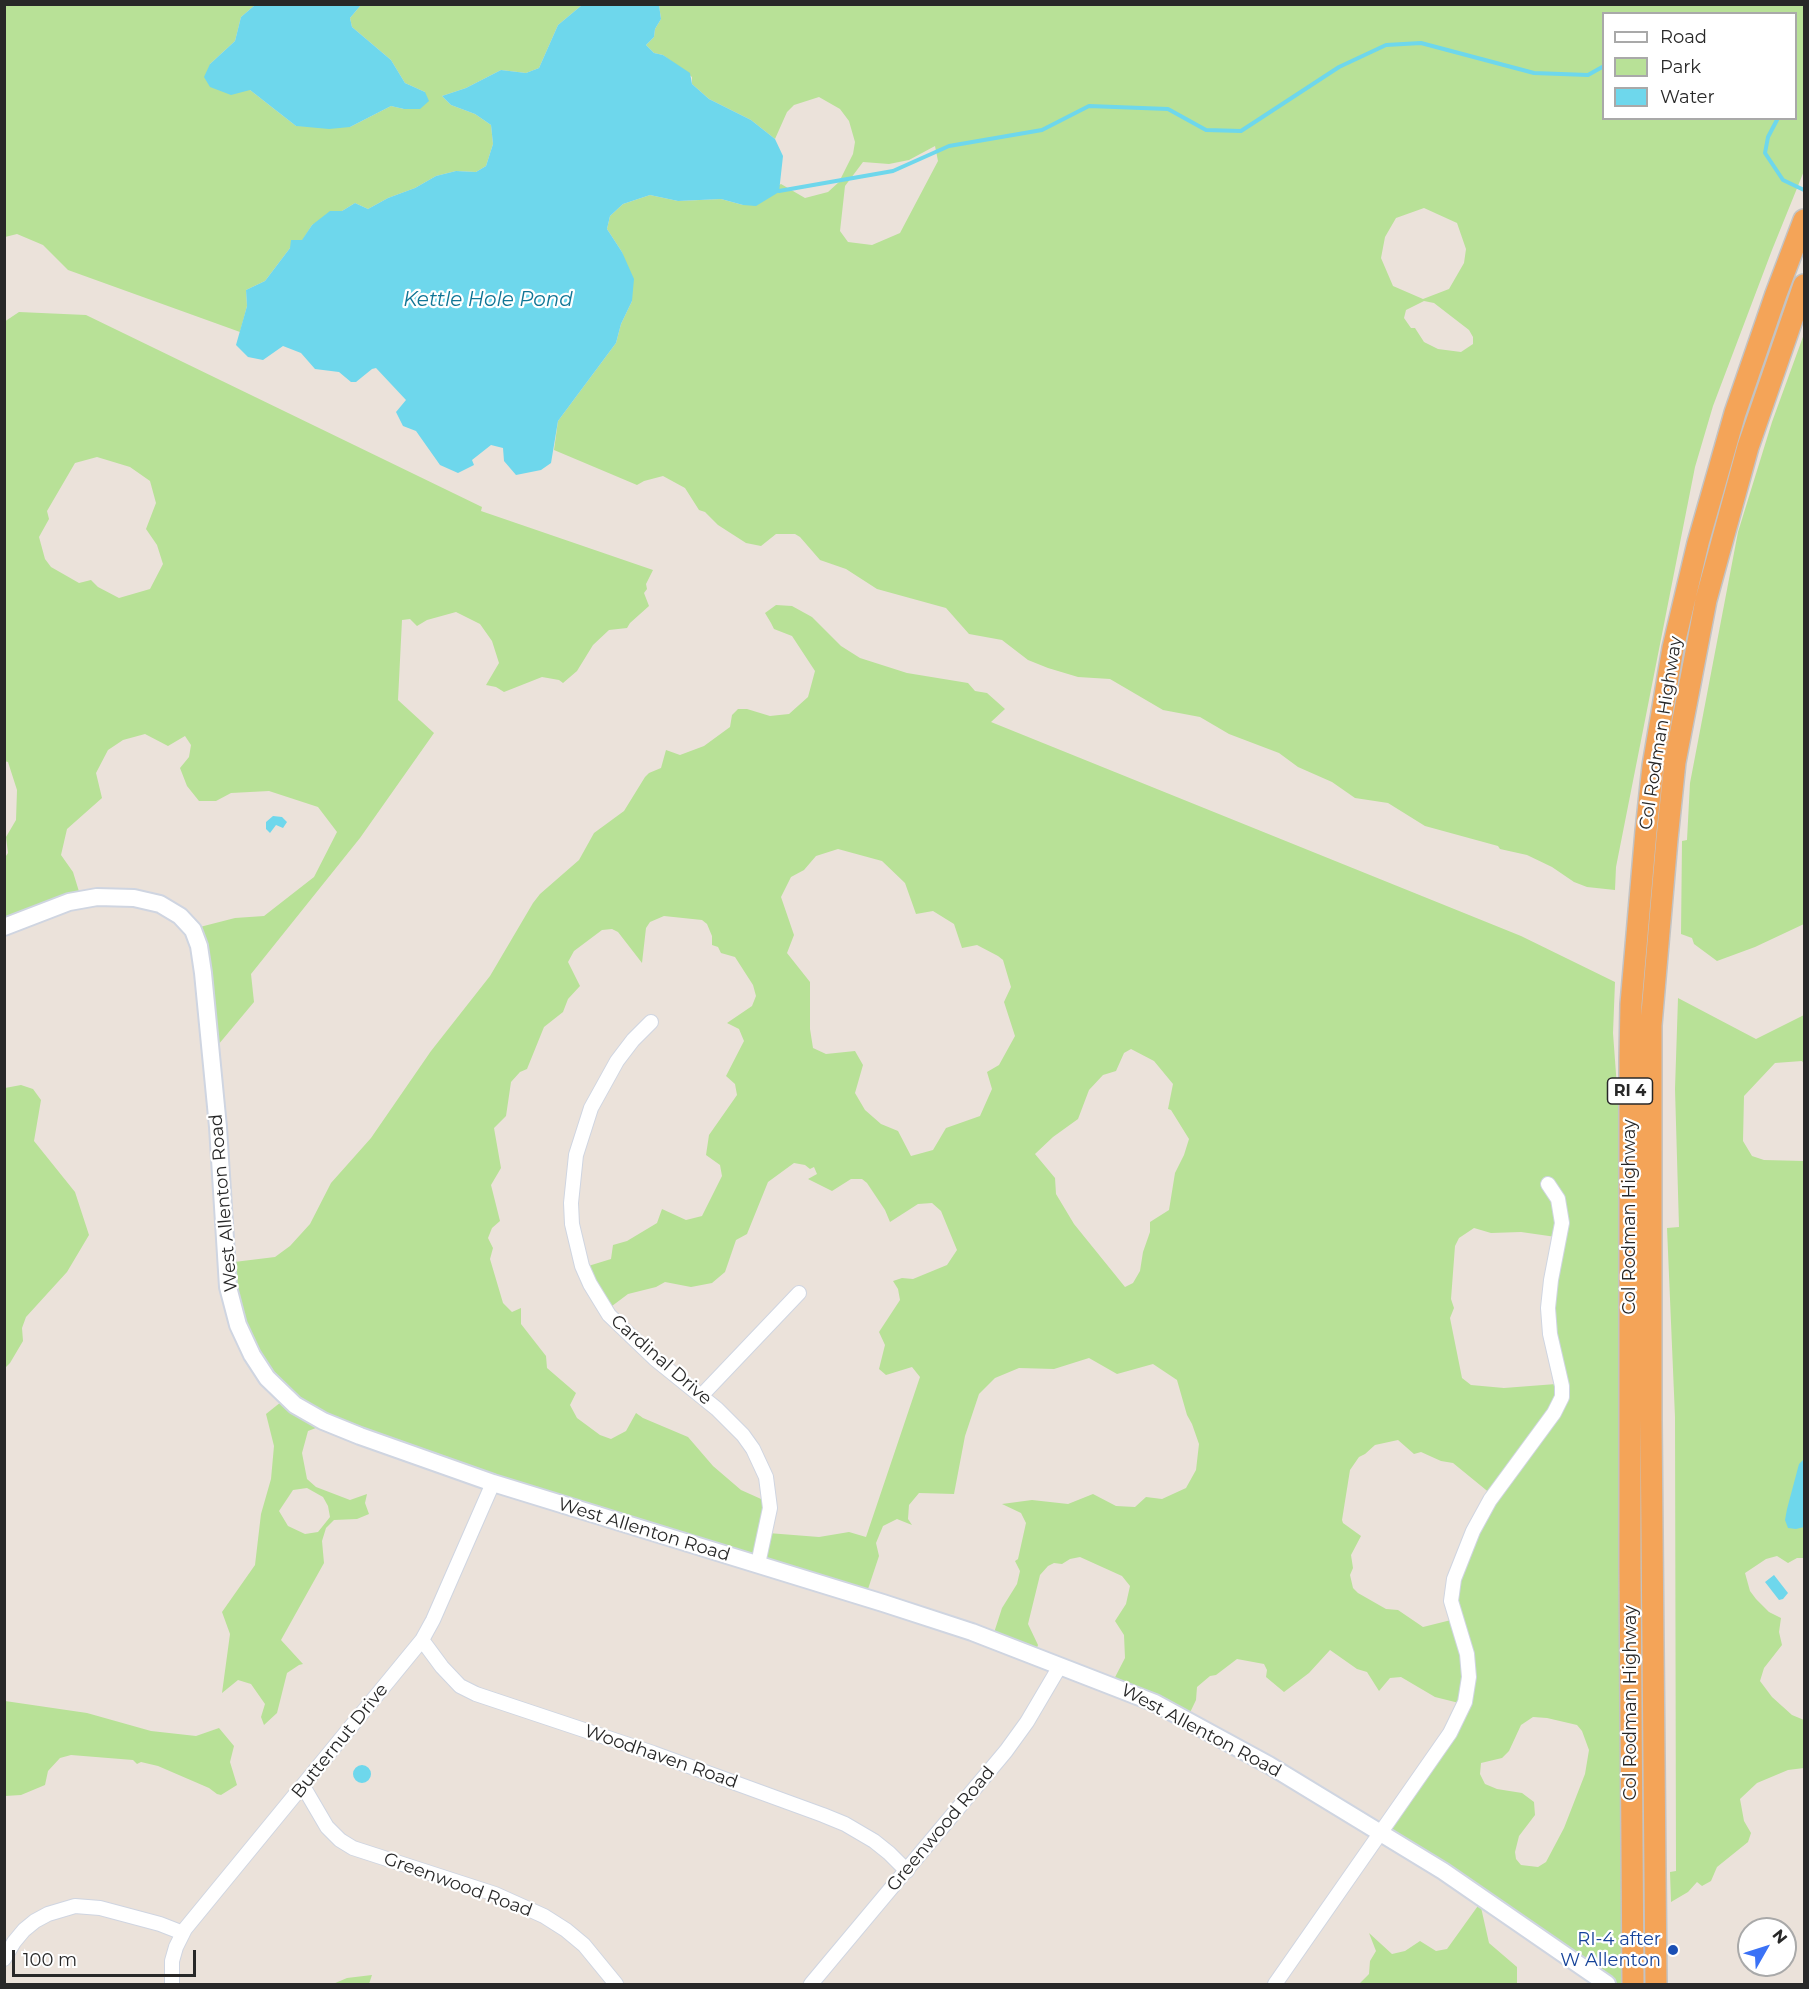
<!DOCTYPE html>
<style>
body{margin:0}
#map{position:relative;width:1809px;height:1989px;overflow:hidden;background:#ebe2da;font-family:Montserrat,sans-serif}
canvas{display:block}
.frame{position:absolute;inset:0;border:6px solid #282828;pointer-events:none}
.legend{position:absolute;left:1602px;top:12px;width:195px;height:108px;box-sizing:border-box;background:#fff;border:2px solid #a9a9a9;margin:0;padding:8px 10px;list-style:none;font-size:18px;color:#282828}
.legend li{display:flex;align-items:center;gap:12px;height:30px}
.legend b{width:30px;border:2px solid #a9a9a9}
.north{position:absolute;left:1737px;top:1917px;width:60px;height:60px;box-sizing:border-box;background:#fff;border:2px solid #a9a9a9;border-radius:50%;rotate:51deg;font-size:16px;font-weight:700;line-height:24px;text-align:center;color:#282828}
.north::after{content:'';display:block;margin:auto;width:21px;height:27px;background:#3b72f6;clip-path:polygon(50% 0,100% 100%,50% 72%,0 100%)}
.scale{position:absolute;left:12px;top:1950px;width:184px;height:27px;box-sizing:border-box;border:3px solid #282828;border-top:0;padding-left:8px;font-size:18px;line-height:21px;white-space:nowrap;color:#282828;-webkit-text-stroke:4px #fff;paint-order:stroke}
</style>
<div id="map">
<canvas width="1809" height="1989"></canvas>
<div class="frame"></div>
<ul class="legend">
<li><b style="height:8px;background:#fff"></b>Road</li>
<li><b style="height:16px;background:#b8e197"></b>Park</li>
<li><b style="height:16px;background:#6ed7ec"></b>Water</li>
</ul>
<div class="north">N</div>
<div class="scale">100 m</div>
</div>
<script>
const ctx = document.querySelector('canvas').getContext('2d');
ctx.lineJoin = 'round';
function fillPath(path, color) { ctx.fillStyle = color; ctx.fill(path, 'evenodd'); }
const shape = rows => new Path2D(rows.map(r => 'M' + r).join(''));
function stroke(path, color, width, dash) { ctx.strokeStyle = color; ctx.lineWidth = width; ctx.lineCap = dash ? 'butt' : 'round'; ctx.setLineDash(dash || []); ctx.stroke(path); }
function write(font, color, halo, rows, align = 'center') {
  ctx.font = font + ' Montserrat,sans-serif'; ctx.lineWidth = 4.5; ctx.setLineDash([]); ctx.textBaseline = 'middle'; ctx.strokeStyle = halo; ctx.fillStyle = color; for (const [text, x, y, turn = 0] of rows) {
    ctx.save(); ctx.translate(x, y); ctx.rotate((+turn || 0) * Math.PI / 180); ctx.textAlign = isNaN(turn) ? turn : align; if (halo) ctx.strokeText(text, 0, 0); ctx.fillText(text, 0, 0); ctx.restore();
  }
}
const green = shape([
 [4,5,255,5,241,17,235,41,210,64,250,90,296,126,350,127,391,106,404,109,425,92,405,83,391,60,352,27,350,18,361,5,582,5,558,25,539,68,526,73,501,70,466,88,442,96,451,105,475,114,491,125,493,144,486,166,476,172,456,171,436,176,415,188,388,198,368,209,355,203,342,211,312,225,302,241,290,248,265,281,246,290,247,306,240,332,68,270,43,245,17,234,5,237],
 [659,5,1804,5,1804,171,1772,250,1713,406,1695,467,1616,867,1615,890,1587,887,1574,882,1552,867,1527,855,1500,849,1498,846,1425,826,1388,803,1355,798,1332,782,1298,767,1279,753,1229,734,1200,717,1163,710,1110,679,1078,677,1048,668,1028,660,1002,640,969,634,946,608,877,589,846,569,820,560,800,537,795,534,776,534,761,546,746,543,718,525,705,512,699,510,685,488,663,476,644,481,637,485,554,450,558,421,616,343,621,324,632,301,622,252,607,229,610,216,623,204,650,195,678,201,721,199,743,205,781,184,805,198,828,192,839,182,853,154,855,142,849,121,840,109,819,97,794,105,787,112,775,139,751,120,709,99,692,84,692,77,663,55,654,53,646,45,654,37,655,29,661,19],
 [1604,14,1796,14,1796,118,1604,118],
 [935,146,938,161,900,233,872,245,848,242,840,231,845,186,863,162,889,164,909,160],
 [1424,208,1457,223,1466,249,1464,263,1449,289,1423,299,1393,286,1381,258,1385,237,1396,218],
 [1424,301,1434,303,1469,330,1473,337,1473,344,1461,352,1438,349,1424,342,1415,328,1411,328,1404,318,1406,310],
 [19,312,86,315,482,507,481,511,653,570,646,584,647,589,644,593,649,606,630,623,627,628,609,630,593,645,577,671,563,683,559,680,542,677,504,692,496,687,486,685,499,663,492,641,480,624,456,612,427,620,417,626,410,619,402,620,398,700,434,733,360,838,251,974,254,1002,213,1051,196,928,235,918,264,916,314,877,337,832,318,807,269,791,231,793,216,801,199,801,187,786,180,768,189,757,191,745,185,736,168,746,145,734,123,740,108,750,96,773,102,798,67,829,61,855,73,872,81,898,5,926,4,859,8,853,6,837,16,820,17,790,8,762,4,761,4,322],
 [97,457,130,467,150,481,156,503,146,529,157,545,163,564,150,589,119,598,98,587,91,580,79,583,51,567,45,559,39,537,49,519,47,511,75,463],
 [1804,334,1804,924,1755,947,1717,961,1694,944,1692,938,1681,934,1682,841,1687,840,1690,783,1738,532,1772,422],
 [776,605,792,606,812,617,841,646,860,658,907,673,968,683,975,691,987,693,1005,709,991,722,1521,936,1615,982,1613,1033,1618,1101,1632,1984,1602,1984,1382,1838,1434,1757,1459,1703,1435,1697,1401,1677,1390,1678,1379,1691,1367,1672,1357,1669,1330,1650,1309,1673,1284,1692,1266,1677,1267,1670,1264,1664,1237,1659,1216,1675,1210,1676,1197,1687,1196,1700,1185,1723,1111,1685,1125,1658,1124,1635,1115,1621,1126,1604,1130,1586,1122,1576,1080,1557,1070,1559,1062,1564,1054,1563,1048,1566,1040,1575,1028,1624,1038,1645,1033,1659,991,1642,1002,1608,1017,1584,1020,1571,1015,1561,1018,1559,1026,1523,1021,1513,1002,1504,1032,1500,1068,1504,1093,1494,1116,1506,1135,1507,1146,1497,1162,1499,1186,1488,1196,1470,1199,1444,1192,1424,1187,1415,1177,1380,1153,1364,1117,1374,1089,1358,1054,1369,1019,1368,995,1378,979,1394,965,1436,954,1494,919,1493,909,1505,908,1519,912,1525,897,1519,883,1526,876,1543,879,1556,864,1601,329,1423,308,1431,302,1453,307,1479,316,1487,350,1500,367,1494,365,1503,369,1514,357,1519,334,1520,326,1528,322,1541,324,1563,281,1640,303,1664,299,1665,287,1673,277,1713,264,1725,261,1717,265,1704,251,1684,238,1680,222,1693,230,1634,222,1612,255,1565,261,1514,271,1479,274,1446,266,1414,286,1398,256,1361,226,1263,275,1257,290,1246,310,1224,331,1183,371,1138,431,1051,490,976,533,903,540,894,579,860,594,833,624,811,645,777,649,773,661,768,666,750,680,755,704,746,730,727,732,715,738,709,747,709,770,716,789,714,808,697,815,671,792,636,774,629,771,623,765,613],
 [838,849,882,861,905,883,916,914,933,911,954,924,962,948,977,945,998,956,1003,960,1011,987,1004,1002,1015,1036,999,1065,987,1072,992,1089,980,1116,946,1128,933,1150,911,1156,898,1131,881,1124,865,1110,855,1093,863,1065,855,1051,826,1054,813,1048,810,1029,810,982,787,953,794,935,781,897,791,877,804,870,816,856],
 [664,916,702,920,707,924,712,936,712,945,718,947,721,953,735,957,753,985,756,996,752,1006,727,1023,739,1029,744,1041,726,1076,735,1084,737,1095,709,1135,706,1155,720,1165,722,1176,702,1216,686,1220,662,1209,657,1223,627,1241,613,1245,611,1259,585,1267,608,1309,628,1294,656,1287,665,1282,691,1287,712,1283,725,1272,736,1240,747,1234,768,1182,794,1163,805,1165,810,1169,814,1167,817,1174,808,1179,832,1191,851,1179,862,1179,867,1183,885,1210,890,1222,918,1204,932,1203,941,1211,957,1250,947,1265,913,1279,902,1278,893,1281,898,1289,900,1300,879,1332,885,1345,879,1369,886,1375,912,1367,920,1377,866,1537,849,1532,819,1537,768,1533,770,1503,741,1490,713,1466,688,1437,643,1418,636,1413,626,1431,611,1439,600,1435,577,1418,570,1405,576,1393,547,1368,546,1356,521,1324,521,1308,512,1312,503,1303,490,1259,493,1248,488,1238,492,1228,500,1221,491,1185,501,1168,494,1128,506,1116,511,1082,520,1072,527,1069,544,1027,563,1012,568,999,580,986,568,962,574,951,602,930,612,929,618,932,642,963,646,928,650,922],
 [1131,1049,1154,1061,1173,1084,1168,1109,1171,1110,1189,1139,1184,1155,1175,1173,1169,1210,1150,1222,1150,1232,1143,1252,1140,1271,1133,1283,1125,1287,1074,1224,1056,1194,1055,1178,1035,1154,1053,1137,1078,1119,1089,1090,1103,1075,1116,1071,1124,1053],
 [1474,1228,1491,1233,1521,1232,1556,1237,1545,1321,1556,1384,1504,1388,1471,1385,1462,1378,1450,1318,1454,1308,1451,1299,1455,1246,1459,1238],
 [1398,1440,1414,1454,1421,1452,1441,1461,1453,1463,1491,1494,1455,1577,1451,1620,1423,1627,1398,1610,1386,1609,1358,1593,1353,1588,1350,1575,1353,1568,1351,1555,1361,1536,1343,1523,1342,1520,1350,1470,1359,1457,1365,1454,1375,1445],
 [307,1488,323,1497,328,1506,330,1517,318,1532,305,1534,288,1526,279,1511,293,1490],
 [1533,1717,1547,1718,1577,1725,1582,1731,1589,1750,1585,1774,1564,1828,1546,1862,1538,1867,1521,1865,1516,1859,1515,1852,1519,1836,1535,1815,1534,1802,1522,1793,1497,1789,1485,1784,1480,1774,1481,1763,1502,1758,1509,1751,1521,1725],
 [1678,998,1756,1039,1804,1015,1804,1064,1802,1061,1775,1063,1744,1096,1743,1141,1752,1156,1764,1160,1804,1161,1804,1558,1797,1558,1788,1563,1777,1556,1766,1559,1745,1573,1750,1591,1756,1599,1769,1612,1781,1618,1779,1632,1782,1645,1764,1668,1760,1681,1772,1697,1792,1715,1804,1720,1804,1768,1788,1770,1757,1783,1740,1799,1744,1821,1751,1833,1748,1842,1717,1867,1711,1881,1702,1886,1697,1882,1688,1892,1671,1902,1670,1872,1676,1871,1675,1417,1667,1228,1679,1227,1675,1089],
 [21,1085,33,1089,41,1100,34,1141,75,1192,89,1235,67,1272,26,1317,22,1328,23,1341,10,1363,5,1368,5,1088],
 [5,1701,87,1713,151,1731,196,1736,219,1728,234,1746,230,1762,237,1785,221,1795,217,1794,209,1788,158,1766,141,1762,137,1764,133,1760,71,1755,60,1758,48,1771,45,1785,21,1795,5,1796],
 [1480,1903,1489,1943,1517,1967,1517,1984,1359,1984,1369,1974,1370,1961,1376,1951,1369,1933,1392,1954,1405,1951,1420,1941,1436,1951,1447,1949],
 [372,1975,369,1984,333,1984,347,1978]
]);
const water = shape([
 [255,5,361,5,350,18,352,27,391,60,405,83,425,92,429,101,420,109,404,109,391,106,350,127,329,129,296,126,250,90,231,95,210,87,204,77,210,64,235,41,241,17],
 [582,5,659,5,661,19,655,29,654,37,646,45,654,53,663,55,690,73,692,84,709,99,751,120,775,139,783,156,779,192,756,206,743,205,721,199,678,201,650,195,623,204,610,216,607,229,622,252,634,279,632,301,621,324,616,343,558,421,551,463,541,470,516,475,504,461,503,448,491,445,472,460,474,465,458,473,440,465,416,431,403,426,396,412,406,400,376,368,372,369,356,382,351,382,339,372,315,369,301,353,283,346,263,360,248,357,236,345,247,306,246,290,265,281,290,248,291,240,302,240,312,225,330,211,342,211,355,203,368,209,388,198,415,188,436,176,456,171,476,172,486,166,493,144,491,125,475,114,451,105,442,96,466,88,501,70,526,73,539,68,558,25],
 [273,816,282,817,287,822,283,828,276,825,270,833,266,829,266,822],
 [1804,1459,1804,1527,1796,1529,1788,1528,1785,1520,1787,1509,1799,1464],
 [1774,1575,1788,1593,1783,1599,1779,1600,1765,1582],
 '353 1774a9 9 0 1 1 18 0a9 9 0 1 1-18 0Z'
]);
const stream = shape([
 [1778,118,1768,137,1765,153,1783,180,1804,190],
 [779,191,893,171,949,146,1042,130,1089,106,1168,109,1206,130,1241,131,1339,67,1386,45,1421,43,1534,73,1588,75,1604,66]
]);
const minor = shape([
 [651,1022,633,1040,617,1061,591,1108,576,1155,571,1203,572,1224,582,1266,590,1284,609,1315,655,1359,717,1409,743,1435,753,1449,766,1477,770,1508,758,1564],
 [701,1396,799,1293],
 [422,1640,442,1667,460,1686,476,1694,653,1753,823,1815,845,1824,874,1841,889,1853,907,1871],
 [303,1786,327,1827,340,1840,353,1848,495,1894,544,1916,566,1930,584,1945,616,1984],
 [4,1959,14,1942,24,1930,35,1921,48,1914,75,1906,100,1908,160,1924,183,1933],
 [172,1984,172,1961,176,1947,185,1929,422,1640,433,1620,493,1483],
 [811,1984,1006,1751,1027,1722,1060,1666],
 [1275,1984,1450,1733,1465,1702,1469,1677,1467,1654,1451,1601,1454,1579,1473,1531,1490,1500,1554,1413,1562,1397,1562,1386,1550,1334,1548,1308,1551,1280,1562,1223,1558,1199,1548,1184]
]);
const tertiary = shape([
 [4,927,69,902,97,897,134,898,160,904,180,916,193,930,199,946,203,973,218,1127,228,1287,238,1325,252,1355,267,1378,295,1405,323,1421,360,1436,493,1483,883,1603,972,1632,1155,1703,1269,1765,1443,1871,1607,1984]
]);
const trunk = shape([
 [1633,1984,1630,1568,1630,1058,1631,1004,1646,831,1653,766,1673,648,1698,543,1735,413,1776,294,1804,220],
 [1656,1984,1651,1420,1651,1025,1667,839,1675,762,1706,600,1748,447,1804,285]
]);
const markers = [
 [1673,1950,6,"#1a4fb4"]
];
const shields = [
 [1630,1091,45]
];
const shieldNames = [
 ["RI 4",1630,1091]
];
const streetNames = [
 ["Col Rodman Highway",1661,733,-81],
 ["West Allenton Road",224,1203,-95],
 ["Col Rodman Highway",1630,1217,-90],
 ["Cardinal Drive",661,1360,41],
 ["West Allenton Road",644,1530,17],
 ["Col Rodman Highway",1631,1703,-90],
 ["West Allenton Road",1201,1731,28],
 ["Butternut Drive",340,1741,-51],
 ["Woodhaven Road",661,1757,19],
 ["Greenwood Road",941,1829,-50],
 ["Greenwood Road",458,1885,20]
];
const transitNames = [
 ["RI-4 after",1661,1940],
 ["W Allenton",1661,1961]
];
const waterNames = [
 ["Kettle Hole Pond",488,300]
];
fillPath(green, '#b8e197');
fillPath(water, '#6ed7ec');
stroke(stream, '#6ed7ec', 4);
stroke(minor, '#cfd5e1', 16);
stroke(tertiary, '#cfd5e1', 20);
stroke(trunk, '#c3c3c3', 24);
stroke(minor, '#fff', 14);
stroke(tertiary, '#fff', 16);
stroke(trunk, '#f4a458', 21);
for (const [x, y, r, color] of markers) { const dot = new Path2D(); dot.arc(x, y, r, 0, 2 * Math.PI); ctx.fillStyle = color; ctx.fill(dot); stroke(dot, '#fff', 2); }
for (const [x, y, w] of shields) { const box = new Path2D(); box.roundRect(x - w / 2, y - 13, w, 26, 4.5); ctx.fillStyle = '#fff'; ctx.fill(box); stroke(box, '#282828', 1.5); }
write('bold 16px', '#282828', null, shieldNames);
write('18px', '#282828', '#fff', streetNames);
write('18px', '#164399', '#fff', transitNames, 'right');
write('italic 20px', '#107595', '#fff', waterNames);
</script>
